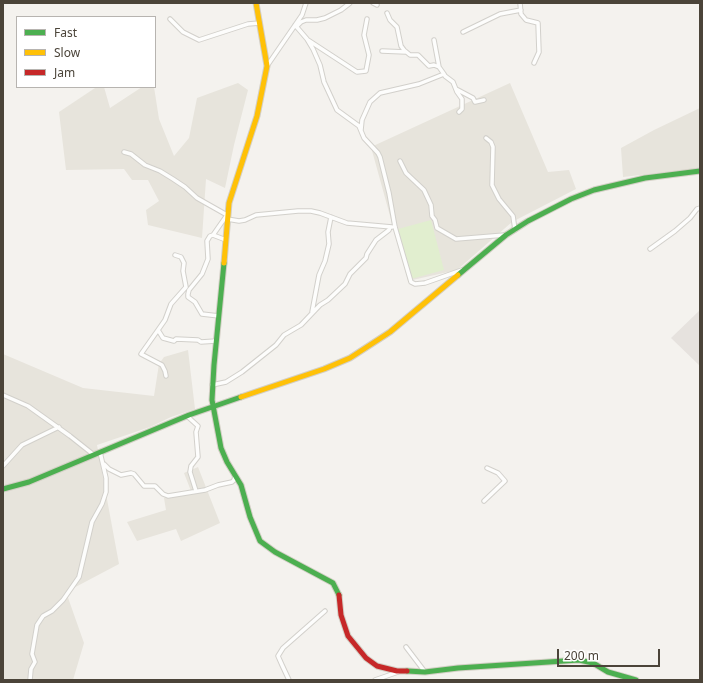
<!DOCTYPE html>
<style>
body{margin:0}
#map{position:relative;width:703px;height:683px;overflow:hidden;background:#f4f2ee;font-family:"Noto Sans",sans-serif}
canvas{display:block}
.frame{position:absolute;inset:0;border:4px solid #4b4439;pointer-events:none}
.legend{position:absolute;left:16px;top:16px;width:140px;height:72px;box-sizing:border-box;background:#fff;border:1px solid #b7b4b0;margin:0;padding:5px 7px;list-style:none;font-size:12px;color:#4b4439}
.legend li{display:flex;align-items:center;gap:8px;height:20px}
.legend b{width:20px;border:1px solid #b7b4b0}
.scale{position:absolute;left:557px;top:649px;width:103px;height:18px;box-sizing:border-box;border:2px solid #4b4439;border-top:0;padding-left:5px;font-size:12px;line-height:14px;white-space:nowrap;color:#4b4439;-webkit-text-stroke:3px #fff;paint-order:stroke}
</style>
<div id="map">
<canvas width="703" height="683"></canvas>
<div class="frame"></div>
<ul class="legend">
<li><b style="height:5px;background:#4caf50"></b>Fast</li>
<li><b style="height:5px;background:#ffc107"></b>Slow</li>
<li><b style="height:5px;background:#c62828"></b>Jam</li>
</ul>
<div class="scale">200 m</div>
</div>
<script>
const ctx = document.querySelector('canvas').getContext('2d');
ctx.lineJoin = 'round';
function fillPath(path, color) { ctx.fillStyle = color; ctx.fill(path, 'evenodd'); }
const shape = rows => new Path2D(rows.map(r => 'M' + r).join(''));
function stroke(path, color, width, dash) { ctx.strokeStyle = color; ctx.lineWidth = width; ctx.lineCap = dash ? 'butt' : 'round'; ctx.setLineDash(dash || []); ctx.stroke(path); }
const residential = shape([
 [238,83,248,90,234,145,225,188,206,179,202,238,148,225,146,210,159,201,148,180,132,180,124,169,66,170,59,112,95,88,94,87,104,87,110,108,142,87,154,87,159,119,174,156,189,138,197,98],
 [510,83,548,172,569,170,576,189,512,222,457,270,408,281,371,147],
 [700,108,700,168,623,177,621,148,654,130],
 [188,350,195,409,171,417,150,427,97,445,119,564,66,592,84,643,73,680,3,680,3,354,83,388,154,396,159,364,164,357],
 [198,467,220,523,181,541,176,529,137,541,127,522,166,510,164,498,191,491,184,473]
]);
const industrial = shape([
 [700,310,700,366,671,338]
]);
const green = shape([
 [431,220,444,270,411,279,398,229]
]);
const street = shape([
 [373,3,377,5],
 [520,3,521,14,526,20,538,23,539,52,534,63],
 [387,13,390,20,397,27,401,46,404,50,410,55,418,55,429,66,434,65,439,67],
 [170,19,183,32,199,40,248,24,260,23],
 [295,25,307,39,313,49,320,65,324,82,337,110,359,126,364,138,378,153,380,157,389,193,395,227,411,282,415,284,425,283,462,270],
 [297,26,301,22,306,20,317,20,325,18,341,10,350,3],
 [463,32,500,14,521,10],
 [308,40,357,72,366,71,369,55,364,35,367,19],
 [382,51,406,52],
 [267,66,302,15,306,3],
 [444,74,445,76,453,82,457,92,462,99,462,109,459,112],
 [456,89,473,98,475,102,484,100],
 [361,130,362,120,370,102,380,93,419,84,444,74,439,67,434,40],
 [486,138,491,142,493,147,492,185,499,199,513,216,515,230],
 [124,152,131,154,145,165,160,171,173,179,185,187,197,198,227,215,213,235],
 [400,161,406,173,424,190,431,205,432,216,435,220,437,228,456,239,505,235],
 [227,219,239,221,245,220,256,215,298,211,311,211,320,213,347,223,392,227],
 [650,249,675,231,690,218,697,209,700,208],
 [175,255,181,257,184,263,183,271,186,287,171,304,165,320,158,330,163,338,174,341,176,339,198,340,201,342,216,341],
 [312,312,319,275,325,261,329,244,328,232,331,217],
 [219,316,202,314,195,302,188,297,188,294,189,290,202,274,208,259,207,241,210,236,213,235,226,240],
 [158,330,141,354,162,365,165,371,166,376],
 [212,385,226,382,242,372,276,345,284,335,301,325,320,305,328,300,345,284,350,274,366,258,367,254,376,240,389,230,390,227],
 [3,395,28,406,70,436,94,455],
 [187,416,198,426,196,432,198,457,191,466,190,472,196,491],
 [104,464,109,469,121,475,131,473,134,474,144,486,155,486,163,494,168,496,205,490,218,485,232,482,234,480,235,476],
 [3,466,22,445,59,427],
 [484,501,505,481,498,473,487,468],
 [406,647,425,672],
 [30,680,31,669,35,662,32,654,37,625,43,616,52,611,63,600,79,577,92,522,102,504,106,492,106,478,100,452],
 [289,680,282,665,278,656,283,648,325,611],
 [375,680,398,672]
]);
const fast = shape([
 [224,263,214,365,212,400,221,448,227,462,241,485,250,517,260,541,275,552,333,583,339,595],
 [458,275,506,235,528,221,571,199,594,190,645,178,700,171],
 [3,489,29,482,189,415,241,397],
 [407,671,425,672,458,668,579,660,593,663,608,672,636,680]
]);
const slow = shape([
 [224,263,229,203,257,116,267,66,256,3],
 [241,397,324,369,350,358,390,332,458,275]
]);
const jam = shape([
 [339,595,341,615,348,636,366,658,377,666,397,671,407,671]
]);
fillPath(residential, '#e7e4dc');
fillPath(industrial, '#e6e2de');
fillPath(green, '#e1eecf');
stroke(street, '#d2d0cb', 5.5);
stroke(fast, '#d3cfc5', 7);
stroke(slow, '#d3cfc5', 7);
stroke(jam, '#d3cfc5', 7);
stroke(street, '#fdfdfc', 3.5);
stroke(fast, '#4caf50', 5);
stroke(slow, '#ffc107', 5);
stroke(jam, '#c62828', 5);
</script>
